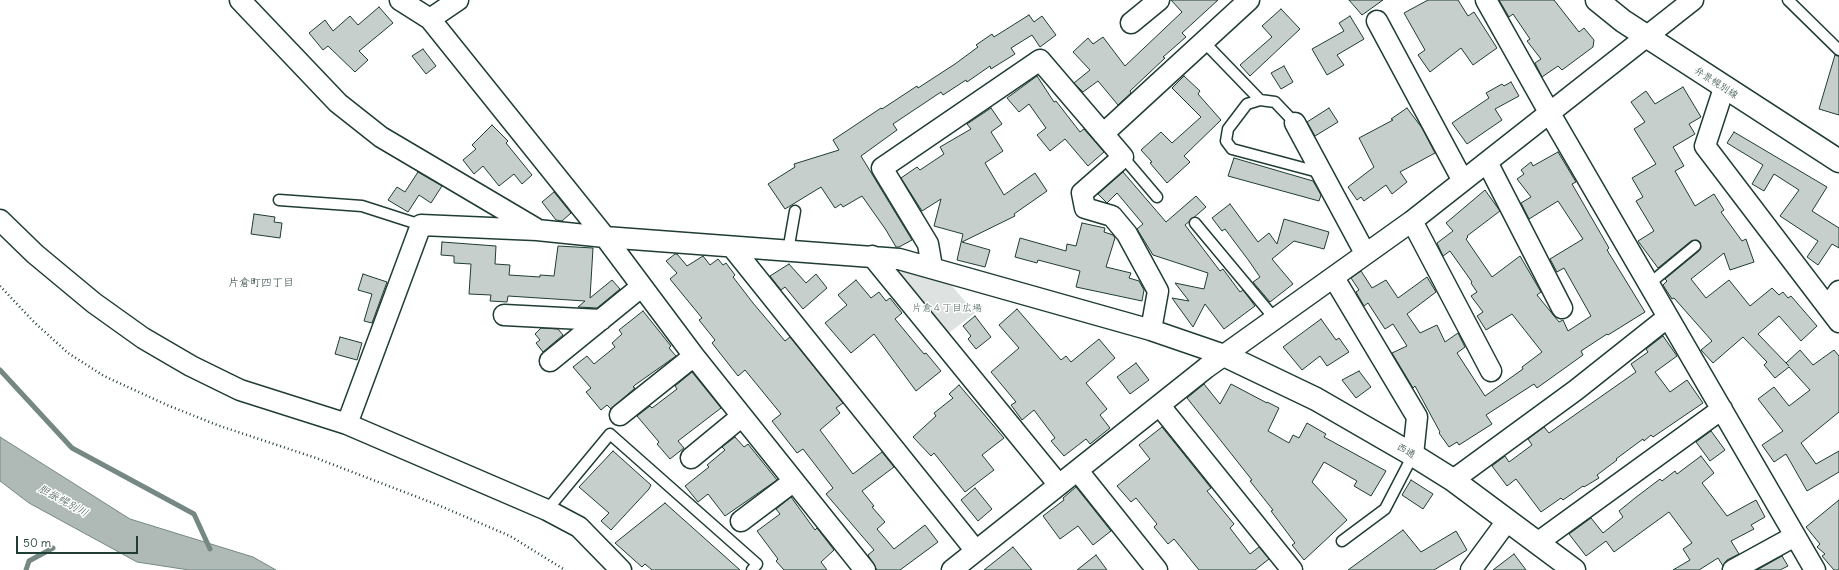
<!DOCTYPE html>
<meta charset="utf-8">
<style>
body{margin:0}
#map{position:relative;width:1839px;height:570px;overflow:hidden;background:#fff;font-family:Delius,sans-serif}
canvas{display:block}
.scale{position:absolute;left:16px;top:536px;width:122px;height:18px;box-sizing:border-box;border:2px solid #1f3d34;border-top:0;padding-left:5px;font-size:12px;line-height:14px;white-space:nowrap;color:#1f3d34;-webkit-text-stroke:3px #fff;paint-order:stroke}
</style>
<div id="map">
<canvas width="1839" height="570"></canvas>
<div class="scale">50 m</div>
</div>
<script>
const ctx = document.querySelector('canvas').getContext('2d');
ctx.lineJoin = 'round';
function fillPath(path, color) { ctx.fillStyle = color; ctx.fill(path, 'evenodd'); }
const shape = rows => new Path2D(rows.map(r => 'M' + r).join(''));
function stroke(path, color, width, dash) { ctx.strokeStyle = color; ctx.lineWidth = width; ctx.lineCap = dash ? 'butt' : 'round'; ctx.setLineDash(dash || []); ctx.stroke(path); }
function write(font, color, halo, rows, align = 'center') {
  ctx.font = font + ' Delius,"Klee One",sans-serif'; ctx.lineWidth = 3; ctx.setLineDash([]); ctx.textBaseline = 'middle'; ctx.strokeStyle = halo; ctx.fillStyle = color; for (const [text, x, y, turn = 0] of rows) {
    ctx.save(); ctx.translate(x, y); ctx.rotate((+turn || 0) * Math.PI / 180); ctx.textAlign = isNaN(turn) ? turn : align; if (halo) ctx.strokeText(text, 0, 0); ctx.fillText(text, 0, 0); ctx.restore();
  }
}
const green = shape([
 [903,270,947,280,975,313,946,335,899,276]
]);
const water = shape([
 [0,437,130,519,253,557,276,570,189,570,137,562,29,503,0,481,0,437]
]);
const stream = shape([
 [0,370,72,448,194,514,210,549],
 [26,570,29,561,53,548]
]);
const building = shape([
 [1171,0,1218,0,1182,33,1186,37,1163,57,1165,58,1130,91,1131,93,1118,105,1098,81,1083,92,1074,83,1090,70,1073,52,1088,38,1093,44,1103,37,1125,66,1182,12,1171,0],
 [1349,0,1383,0,1362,15,1349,0],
 [1428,0,1458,0,1468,16,1474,12,1497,48,1473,65,1461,48,1430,72,1418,55,1425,50,1404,13,1428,0],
 [1499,0,1554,0,1579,32,1584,28,1594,40,1593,47,1562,70,1558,66,1542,77,1535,63,1541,59,1527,41,1530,39,1513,14,1509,17,1499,0],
 [379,7,393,23,359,51,368,60,355,72,328,46,323,50,309,33,325,20,333,31,350,16,358,25,379,7],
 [1281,9,1300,29,1250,76,1240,65,1272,37,1262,26,1281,9],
 [1029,15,1034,22,1042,16,1056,35,1040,47,1032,35,1011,48,1015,54,991,69,990,66,967,82,966,80,943,95,941,92,893,124,897,130,861,156,912,240,899,247,896,247,886,230,862,196,843,207,841,204,835,208,821,187,785,209,768,184,795,167,794,164,839,150,833,140,881,108,882,109,917,86,918,88,955,64,978,47,976,45,992,34,994,37,1029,15],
 [1350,16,1364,39,1337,55,1344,65,1327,75,1312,49,1344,31,1339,23,1350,16],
 [423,49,436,66,426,74,412,56,423,49],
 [1835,55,1839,56,1839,115,1819,109,1835,55],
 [1284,66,1293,82,1281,89,1271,73,1284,66],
 [1037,76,1054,102,1056,101,1080,132,1084,129,1104,152,1088,166,1065,139,1050,151,1037,135,1046,128,1029,104,1019,112,1007,98,1037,76],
 [1184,76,1200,91,1198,94,1221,120,1184,156,1190,162,1167,183,1150,163,1152,162,1141,150,1161,132,1172,143,1201,117,1172,88,1184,76],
 [1511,82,1519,96,1495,109,1502,120,1467,144,1452,123,1489,98,1486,93,1502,84,1504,86,1511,82],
 [1683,87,1701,117,1689,124,1695,134,1673,147,1684,166,1675,171,1695,206,1714,194,1724,210,1721,212,1742,241,1746,239,1754,262,1730,270,1724,253,1691,279,1706,298,1729,280,1750,306,1772,288,1779,295,1783,292,1788,298,1791,296,1817,326,1801,341,1779,316,1758,334,1789,366,1786,363,1800,350,1813,365,1834,350,1839,356,1839,412,1801,443,1816,464,1839,451,1839,472,1807,491,1786,454,1774,462,1762,445,1783,431,1758,399,1774,387,1789,406,1810,390,1789,367,1775,378,1764,365,1767,362,1743,337,1713,363,1701,350,1712,341,1674,298,1672,299,1663,285,1667,281,1665,279,1699,251,1701,248,1700,242,1697,240,1691,241,1658,268,1638,241,1654,231,1636,201,1643,197,1632,178,1656,164,1634,129,1645,122,1631,102,1646,91,1655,104,1683,87],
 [991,108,1002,124,991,132,1003,151,985,163,1004,195,1035,173,1047,191,1014,214,1015,216,962,242,990,250,985,267,957,260,963,234,934,226,941,199,922,211,901,178,917,167,920,170,944,154,940,147,971,129,967,124,991,108],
 [1329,108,1338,122,1315,136,1307,122,1329,108],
 [1407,108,1422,128,1435,153,1400,172,1407,182,1392,194,1386,185,1364,201,1361,197,1357,200,1348,187,1374,167,1359,138,1393,120,1391,119,1407,108],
 [492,125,508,141,506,143,532,175,522,184,514,174,499,186,483,166,474,174,463,160,476,149,472,145,492,125],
 [1734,132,1827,187,1812,211,1839,228,1839,248,1832,244,1818,265,1807,257,1818,241,1780,216,1799,190,1774,174,1764,191,1752,184,1763,165,1727,143,1734,132],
 [1558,152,1576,182,1572,184,1609,248,1607,250,1645,312,1608,335,1607,334,1581,351,1583,355,1537,388,1534,384,1486,415,1492,424,1459,445,1457,442,1449,447,1439,433,1440,432,1415,386,1413,388,1392,353,1407,346,1393,324,1385,329,1368,303,1364,306,1356,292,1359,290,1351,278,1361,271,1372,288,1386,280,1398,298,1427,277,1436,292,1407,314,1420,333,1437,325,1445,342,1458,333,1465,347,1457,353,1485,396,1523,369,1522,367,1542,352,1512,314,1486,330,1477,316,1483,312,1471,296,1477,292,1471,283,1472,282,1450,251,1443,256,1437,243,1453,231,1446,223,1485,190,1500,211,1467,236,1468,237,1466,239,1492,277,1520,256,1541,292,1537,295,1559,322,1563,320,1568,331,1591,316,1564,268,1557,272,1550,259,1583,239,1558,201,1529,219,1521,203,1531,197,1517,179,1524,174,1521,170,1531,162,1533,166,1558,152],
 [1234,158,1313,181,1321,195,1319,201,1228,176,1234,158],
 [418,172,442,186,431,203,419,195,408,212,388,200,397,187,405,192,418,172],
 [1123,172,1166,222,1196,196,1206,207,1185,225,1220,271,1223,269,1240,292,1243,290,1255,306,1224,329,1205,304,1193,327,1172,298,1189,301,1175,283,1204,289,1208,273,1153,255,1137,229,1143,224,1117,193,1107,203,1098,194,1123,172],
 [554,192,571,213,562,221,556,220,542,202,554,192],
 [1230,204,1258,242,1269,233,1277,244,1284,219,1329,232,1324,249,1294,241,1272,259,1293,284,1270,302,1253,282,1260,277,1249,261,1225,229,1222,231,1212,218,1230,204],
 [254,214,275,217,274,222,282,223,280,238,251,234,254,214],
 [1082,223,1105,228,1104,232,1113,235,1115,238,1106,267,1131,273,1129,278,1139,281,1144,290,1142,301,1076,287,1080,271,1038,260,1037,263,1015,257,1020,238,1066,251,1067,244,1076,246,1082,223],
 [442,242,496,246,495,264,510,265,509,275,540,277,540,275,554,276,558,246,593,248,590,298,612,280,620,289,597,308,578,307,585,301,539,298,508,296,507,302,490,301,491,295,469,294,471,264,454,263,454,256,441,255,442,242],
 [675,254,677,254,687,266,703,256,710,265,718,259,723,265,726,263,735,275,733,277,753,303,785,341,790,337,843,403,836,408,840,413,820,430,853,474,882,452,894,467,862,491,874,506,872,507,885,522,877,529,894,549,925,525,938,542,900,570,877,570,868,555,874,550,826,494,833,488,803,449,797,453,772,421,781,414,745,370,738,376,712,343,715,340,699,320,702,318,670,279,677,273,666,261,675,254],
 [789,264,806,283,816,274,827,288,803,309,785,287,781,290,770,276,789,264],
 [363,274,387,282,372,323,364,321,372,294,358,290,363,274],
 [856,280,871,298,879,292,886,301,890,298,902,313,895,319,924,354,926,353,941,371,916,391,874,334,851,353,825,323,847,305,838,295,856,280],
 [1017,309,1061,360,1066,356,1071,362,1099,339,1115,358,1086,383,1107,409,1100,415,1110,428,1090,444,1086,439,1064,456,1051,441,1055,438,1034,410,1022,420,1011,405,1016,402,991,372,1019,348,999,325,1017,309],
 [643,311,671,346,669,348,676,356,635,385,633,387,635,388,611,409,607,405,601,410,586,392,591,388,573,367,587,356,594,364,615,347,612,343,622,334,619,330,643,311],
 [975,316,991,337,976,349,968,339,971,336,963,326,975,316],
 [1321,319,1336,340,1339,338,1349,352,1327,366,1320,356,1302,370,1283,347,1321,319],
 [541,328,558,329,563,335,543,352,536,343,540,340,535,334,541,328],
 [1663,336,1677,356,1655,372,1670,392,1687,380,1703,403,1653,437,1651,435,1644,441,1643,439,1616,459,1617,460,1597,475,1599,478,1584,487,1583,486,1563,500,1561,498,1541,512,1516,479,1507,486,1492,466,1505,456,1509,462,1532,445,1528,439,1544,427,1549,433,1636,372,1631,364,1648,352,1646,349,1663,336],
 [340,337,362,343,357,360,335,354,340,337],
 [1136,363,1149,380,1130,394,1117,377,1136,363],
 [1359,371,1371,387,1356,398,1342,380,1359,371],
 [692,372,721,408,678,441,684,448,670,459,657,444,659,442,637,416,650,406,652,408,677,389,675,386,692,372],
 [1204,384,1220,404,1231,384,1267,403,1267,402,1279,408,1268,431,1289,443,1293,435,1299,438,1307,423,1326,434,1324,437,1386,471,1371,496,1354,486,1357,481,1324,462,1312,482,1347,520,1304,560,1292,545,1295,543,1271,511,1273,510,1250,481,1252,480,1187,398,1204,384],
 [959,385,1004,438,982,455,994,470,965,492,934,453,931,456,913,437,936,416,934,413,953,398,949,394,959,385],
 [1162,427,1211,488,1207,491,1234,524,1230,528,1250,554,1259,547,1269,559,1255,570,1199,570,1174,539,1168,544,1154,527,1157,524,1136,498,1131,502,1117,486,1150,459,1139,445,1162,427],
 [1711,431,1725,450,1710,461,1696,442,1711,431],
 [735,437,744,447,748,444,777,480,725,516,708,494,698,502,685,486,709,467,707,465,725,450,722,447,735,437],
 [613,451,651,485,649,489,611,530,601,521,609,513,579,487,613,451],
 [1701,456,1714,473,1702,483,1727,516,1756,500,1765,517,1751,525,1754,529,1731,541,1739,554,1727,560,1723,566,1718,558,1699,570,1673,570,1690,560,1683,549,1692,543,1669,512,1614,552,1606,541,1586,556,1569,534,1591,518,1603,533,1623,517,1619,511,1635,498,1660,479,1662,481,1675,471,1677,474,1701,456],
 [1411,480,1433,494,1423,509,1402,495,1411,480],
 [1076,487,1111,531,1093,545,1078,526,1060,539,1043,516,1064,500,1063,498,1076,487],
 [975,488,992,509,978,521,961,500,975,488],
 [791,497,815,530,817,528,834,550,821,562,827,570,784,570,776,561,778,559,757,531,780,514,776,509,791,497],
 [1839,500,1839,570,1834,570,1822,556,1825,554,1817,547,1820,544,1806,527,1839,500],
 [665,503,740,570,652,570,645,564,642,567,615,543,665,503],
 [1403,530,1421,552,1456,531,1467,550,1434,570,1348,570,1403,530],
 [1013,547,1032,570,984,570,1013,547],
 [1514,554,1526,570,1493,570,1514,554],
 [1096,555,1107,570,1077,570,1096,555],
 [1782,556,1788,566,1780,570,1757,570,1782,556]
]);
const path = shape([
 [0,286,34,322,68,353,104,376,167,405,217,425,316,458,438,505,510,536,565,570]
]);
const service = shape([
 [1788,0,1839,50],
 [1204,42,1260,100],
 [1295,123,1275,102,1260,100,1247,104,1228,129,1226,141,1232,149,1322,173],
 [1123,157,1157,197],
 [279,200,362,206,421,225],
 [1195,223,1275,319],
 [788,251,795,211],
 [1649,284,1695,246],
 [547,510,610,434,757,564,752,570],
 [1342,541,1385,509,1413,455]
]);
const minor = shape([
 [240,0,338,103,381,137,535,228],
 [400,0,430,19,605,237,694,356,865,570],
 [1486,0,1549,112,1815,570],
 [430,19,458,0],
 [1377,21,1463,181],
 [1131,23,1159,0],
 [1724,88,1705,146,1839,322],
 [1295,123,1365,253],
 [1103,134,1249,0],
 [1487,162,1562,308],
 [0,220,35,254,94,303,143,338,191,366,240,390,347,424,547,510,579,527,621,570],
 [1412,221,1491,371],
 [732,247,976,551],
 [872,256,1059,485],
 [932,267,928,244,882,168,1040,60,1123,157,1082,193,1085,208,1112,216,1127,234,1158,291,1151,330],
 [1334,278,1417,417,1413,455],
 [1828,307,1839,291],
 [504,315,601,320],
 [550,361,641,287],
 [1160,406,1292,570],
 [620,415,694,356],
 [347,424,421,225,537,230,605,237,899,259,1151,330,1224,355],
 [691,458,742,416],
 [1078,471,1157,570],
 [1453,480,1576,390,1668,317],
 [741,521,794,481],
 [1537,543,1722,409],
 [952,570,1206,368,1412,221,1693,0],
 [1471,570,1507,521],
 [1733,570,1795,536]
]);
const tertiary = shape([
 [1224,355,1316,399,1413,455,1453,480,1574,570]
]);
const secondary = shape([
 [1597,0,1623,21,1839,161]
]);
const streetNames = [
 ["弁景幌別線",1716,83,33],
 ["西通",1406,451,30]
];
const parkNames = [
 ["片倉４丁目広場",947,308]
];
const neighbourhoodNames = [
 ["片倉町四丁目",261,283]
];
const waterNames = [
 ["胆振幌別川",63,501,29]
];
fillPath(green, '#dee3e2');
fillPath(water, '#afbab7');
stroke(water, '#758883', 1);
stroke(stream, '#758883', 5);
fillPath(building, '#c7cfcc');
stroke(building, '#1f3d34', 1);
stroke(service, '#1f3d34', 13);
stroke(minor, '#1f3d34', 23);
stroke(tertiary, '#1f3d34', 25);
stroke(secondary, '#1f3d34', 25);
stroke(path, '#1f3d34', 2.5, [1, 3]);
stroke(service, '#fff', 10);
stroke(minor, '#fff', 20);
stroke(tertiary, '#fff', 22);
stroke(secondary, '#fff', 22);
write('10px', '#1f3d34', '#fff', streetNames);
write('10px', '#455e57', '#fff', parkNames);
write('11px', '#1f3d34', '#fff', neighbourhoodNames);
write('italic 11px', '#4a625b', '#fff', waterNames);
</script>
